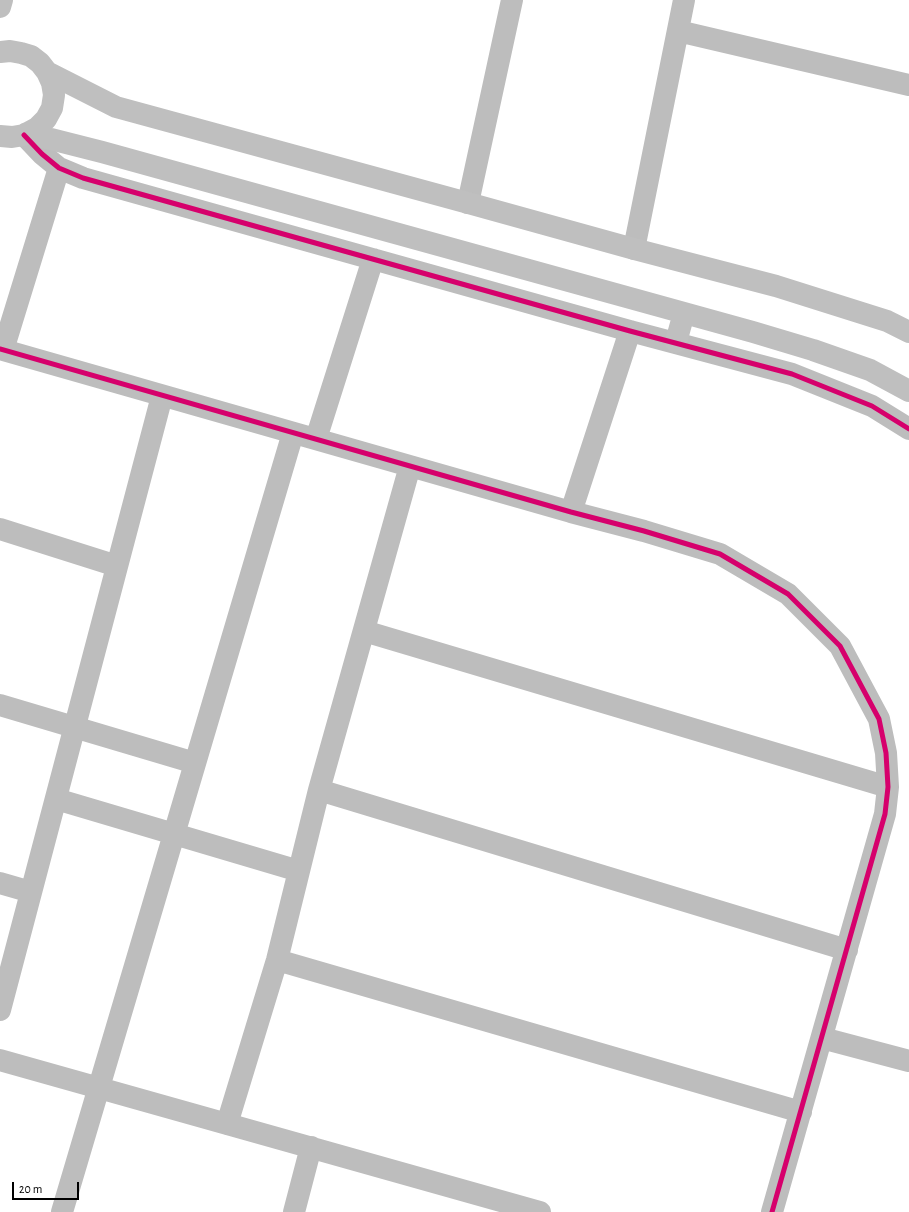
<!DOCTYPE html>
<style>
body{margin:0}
#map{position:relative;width:909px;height:1212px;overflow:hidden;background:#fff;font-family:"Alegreya Sans",sans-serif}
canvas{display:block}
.scale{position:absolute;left:12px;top:1182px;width:67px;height:18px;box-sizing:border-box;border:2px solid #000;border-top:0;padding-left:5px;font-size:12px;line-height:14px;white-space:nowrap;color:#000;-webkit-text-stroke:3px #fff;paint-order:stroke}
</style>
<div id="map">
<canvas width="909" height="1212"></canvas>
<div class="scale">20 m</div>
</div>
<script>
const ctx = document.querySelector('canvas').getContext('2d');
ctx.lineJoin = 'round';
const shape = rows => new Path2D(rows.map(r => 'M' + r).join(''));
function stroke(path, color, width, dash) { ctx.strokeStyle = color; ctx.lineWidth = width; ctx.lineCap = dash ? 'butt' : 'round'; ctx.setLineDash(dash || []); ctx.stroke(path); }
const street = shape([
 [678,31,909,85],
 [24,135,42,154,59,168,83,178,630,331,792,374,872,406,909,429],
 [468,203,512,0],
 [634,249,684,0],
 [0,349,571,512,644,531,720,554,788,594,840,646,879,719,886,753,888,787,885,814,772,1212],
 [3,350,59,168],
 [316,439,373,259],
 [571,512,630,331],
 [0,529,117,566],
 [364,631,888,787],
 [0,705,195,763],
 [319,790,847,950],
 [56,799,299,871],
 [0,883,31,892],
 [277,960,801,1112],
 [0,1010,162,396],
 [822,1038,909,1061],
 [0,1060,540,1212],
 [227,1124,277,960,319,790,410,466],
 [62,1212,293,433],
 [294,1212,311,1147]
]);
const secondary = shape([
 [0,7,2,0],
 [0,52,10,51,21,53,31,56,40,63,47,72,52,83,54,95,52,108,46,119,37,128,24,135,12,137,0,136],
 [47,72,116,107,468,203,634,249,776,286,887,321,909,332],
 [27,133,102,152,753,332,813,350,870,370,909,391],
 [676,342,684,313]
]);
const cycleway = shape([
 [24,135,42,154,59,168,83,178,630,331,792,374,872,406,909,429],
 [0,349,571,512,644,531,720,554,788,594,840,646,879,719,886,753,888,787,885,814,772,1212]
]);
stroke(street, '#bdbdbd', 22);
stroke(secondary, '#bfbfbf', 22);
stroke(cycleway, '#d6006c', 5);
</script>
